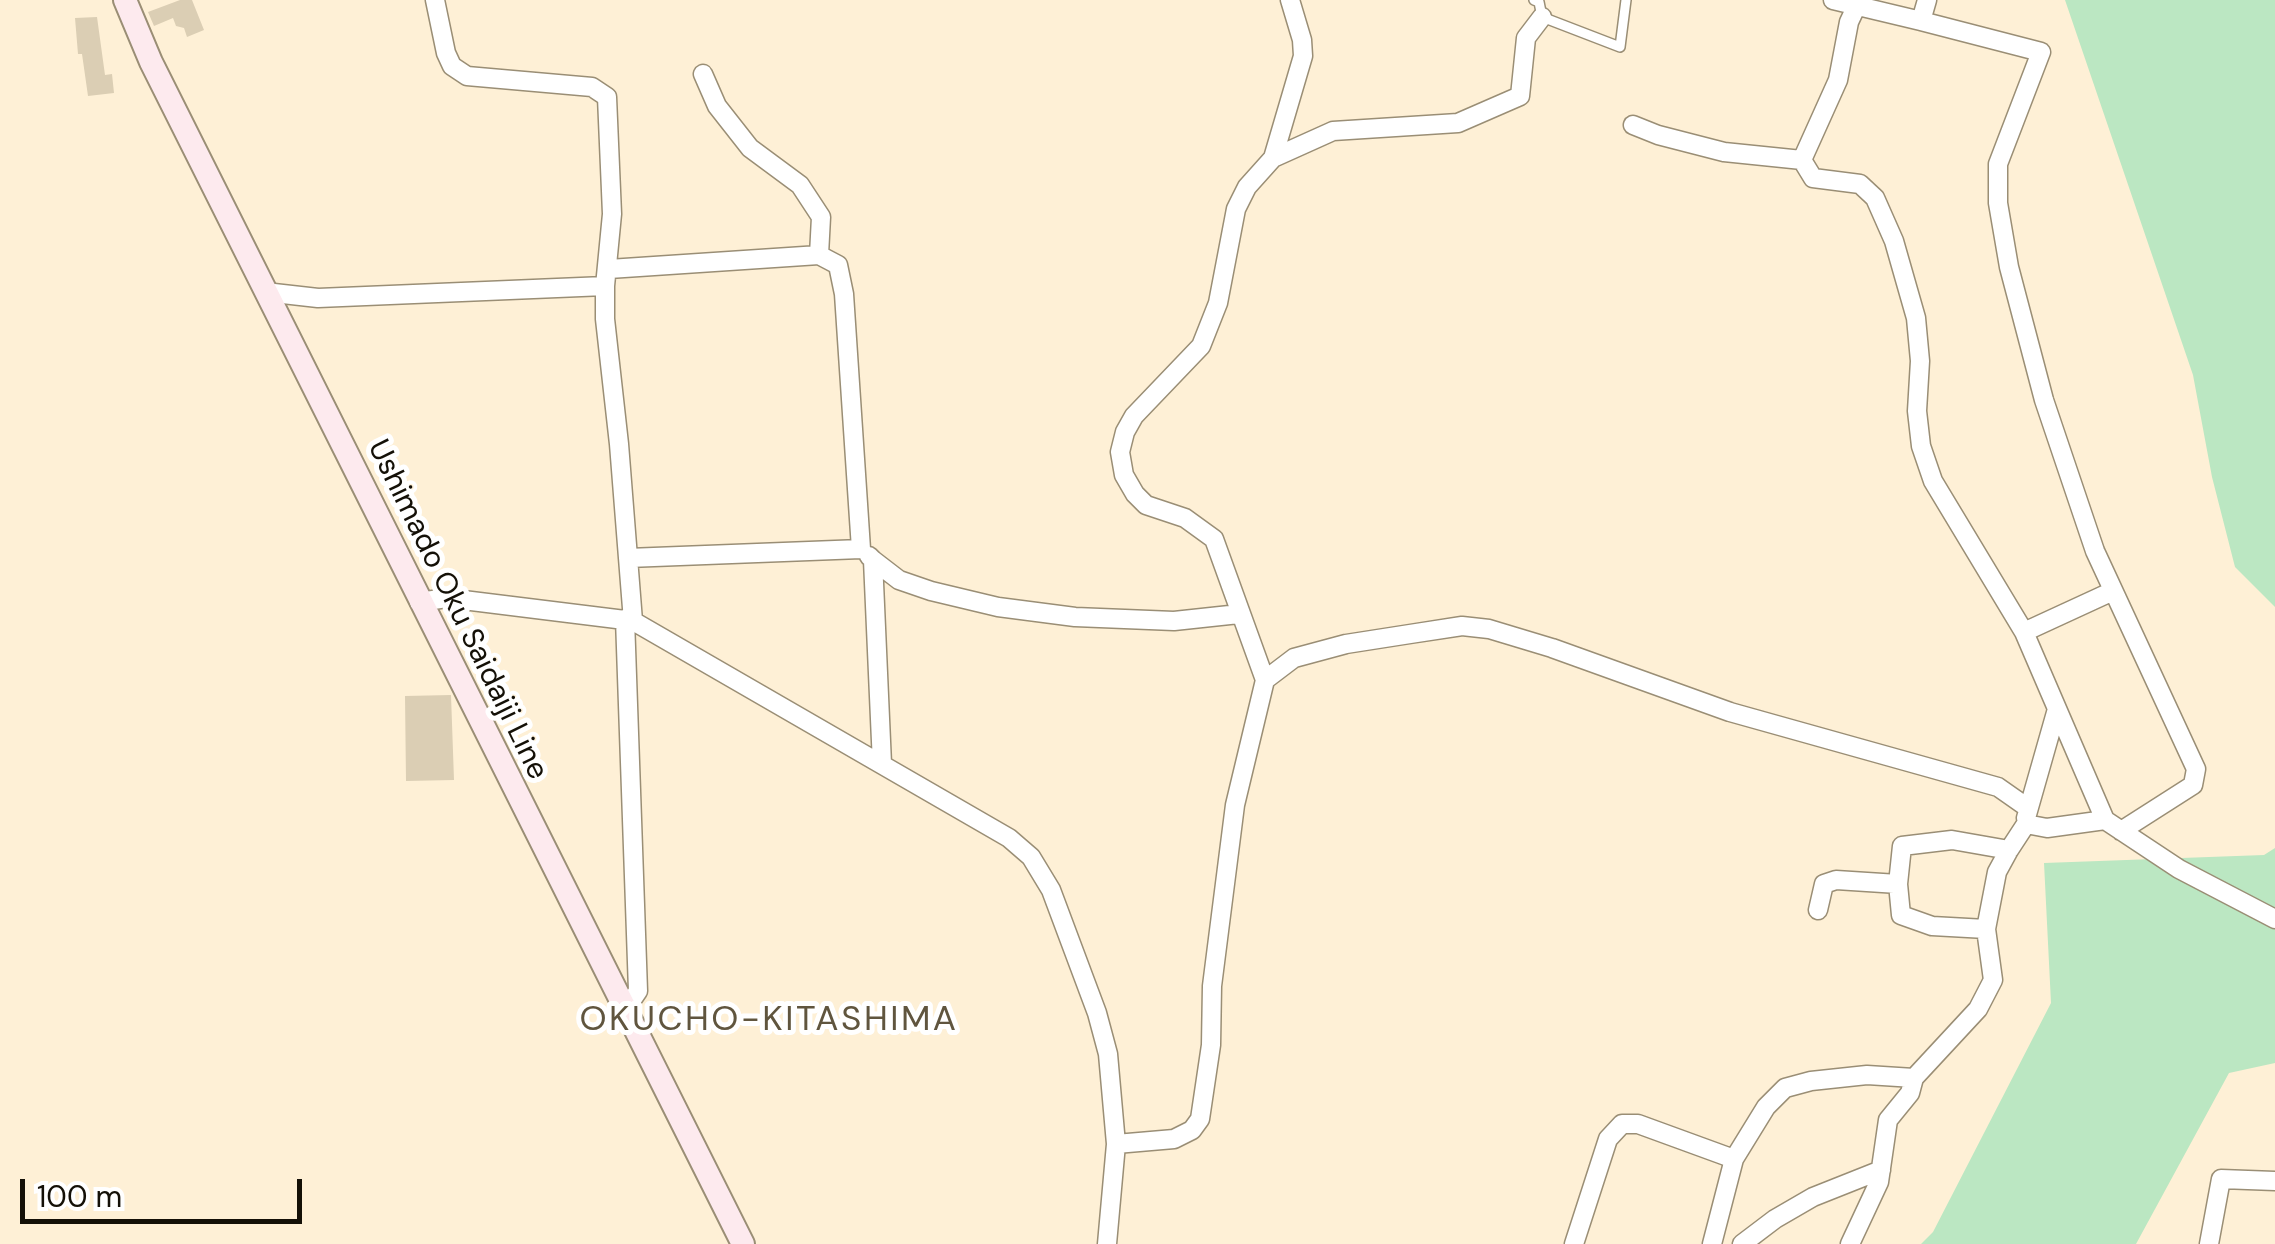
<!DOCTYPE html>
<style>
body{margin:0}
#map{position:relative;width:2275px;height:1244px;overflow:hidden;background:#fef0d6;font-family:"DM Sans",sans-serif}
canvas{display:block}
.scale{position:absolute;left:20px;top:1179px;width:282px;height:45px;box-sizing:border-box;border:5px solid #141007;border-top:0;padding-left:12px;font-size:30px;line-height:35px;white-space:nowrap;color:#141007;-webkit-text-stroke:8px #fff;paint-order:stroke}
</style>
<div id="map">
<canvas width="2275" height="1244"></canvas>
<div class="scale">100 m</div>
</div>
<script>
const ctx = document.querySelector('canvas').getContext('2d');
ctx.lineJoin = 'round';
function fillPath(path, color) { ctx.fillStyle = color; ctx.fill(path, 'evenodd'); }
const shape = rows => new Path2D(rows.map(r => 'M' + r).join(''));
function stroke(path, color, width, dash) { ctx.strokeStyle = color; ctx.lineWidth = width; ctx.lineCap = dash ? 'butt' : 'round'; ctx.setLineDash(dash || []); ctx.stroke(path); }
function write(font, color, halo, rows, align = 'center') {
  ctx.font = font + ' "DM Sans",sans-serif'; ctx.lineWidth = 10; ctx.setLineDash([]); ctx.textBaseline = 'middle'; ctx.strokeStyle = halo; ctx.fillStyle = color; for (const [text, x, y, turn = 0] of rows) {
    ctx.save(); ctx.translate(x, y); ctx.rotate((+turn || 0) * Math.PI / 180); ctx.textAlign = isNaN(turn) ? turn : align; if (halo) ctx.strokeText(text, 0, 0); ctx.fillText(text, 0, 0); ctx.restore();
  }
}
const green = shape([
 [2065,0,2275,0,2275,607,2235,567,2212,477,2193,375],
 [2275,848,2275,1063,2229,1073,2136,1244,1921,1244,1933,1232,2051,1003,2044,863,2264,855]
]);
const building = shape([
 [180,0,192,0,204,30,187,37,184,28,176,26,173,18,154,26,148,12],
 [97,17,105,75,112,74,114,93,88,96,82,54,78,54,75,18],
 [451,695,454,780,406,781,405,696]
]);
const service = shape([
 [1534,0,1539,2,1542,17,1620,47,1626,0]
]);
const minor = shape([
 [1833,0,1921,21,1927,0],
 [1921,21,2041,52,1998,164,1998,203,2009,267,2044,400,2095,551,2196,769,2193,785,2121,831],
 [1633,125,1658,135,1724,152,1802,160,1838,80,1849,22,1856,7],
 [1273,158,1303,56,1302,40,1290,0],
 [1802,160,1813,178,1860,184,1875,198,1894,241,1916,318,1920,361,1917,411,1921,446,1933,481,2024,632,2105,820,2179,869,2275,919],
 [609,269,819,255,821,217,800,185,750,148,717,106,703,74],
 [265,292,318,298,605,286],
 [869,556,873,560,882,764],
 [628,558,861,549,844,294,838,265,819,255],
 [873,560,899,580,931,591,998,607,1075,617,1174,621,1239,614],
 [419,602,447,598,633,621,619,444,605,319,605,286,612,214,607,97,592,87,467,76,452,66,446,53,435,0],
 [633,621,1009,838,1031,857,1051,890,1097,1013,1108,1054,1116,1144,1107,1244],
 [2024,632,2113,591],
 [1265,680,1214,539,1185,518,1146,505,1135,494,1124,475,1120,452,1125,432,1134,416,1201,346,1218,303,1236,209,1247,187,1273,158,1333,131,1458,123,1520,96,1526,38,1542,17],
 [2026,818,2057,709],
 [1818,910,1824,884,1836,880,1898,884],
 [1986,929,1932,926,1901,915,1898,884,1902,846,1952,840,2009,850],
 [625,1010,638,991,625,619],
 [1116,1144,1174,1139,1192,1130,1200,1119,1211,1045,1212,986,1235,805,1265,680,1294,658,1346,644,1410,634,1462,626,1489,629,1552,648,1730,712,1998,787,2028,808],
 [1734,1159,1766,1107,1785,1088,1811,1081,1867,1075,1914,1078],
 [1574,1244,1608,1139,1622,1124,1638,1124,1734,1159,1712,1244],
 [1742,1244,1775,1219,1813,1197,1881,1170],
 [1850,1244,1879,1182,1888,1120,1910,1093,1914,1078,1978,1009,1993,980,1986,929,1997,872,2009,850,2026,824,2047,828,2105,820],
 [2209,1244,2221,1179,2275,1181]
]);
const secondary = shape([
 [125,0,151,62,743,1244]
]);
const streetNames = [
 ["Ushimado Oku Saidaiji Line",457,610,64]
];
const quarterNames = [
 ["OKUCHO-KITASHIMA",769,1021]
];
fillPath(green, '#bbe7c2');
fillPath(building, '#dbceb4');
stroke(service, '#9a8e75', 12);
stroke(minor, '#9a8e75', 21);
stroke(secondary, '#9a8e75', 26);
stroke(service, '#fff', 9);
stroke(minor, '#fff', 18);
stroke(secondary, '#fdeaee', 22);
write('30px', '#141007', '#fff', streetNames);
ctx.letterSpacing = '2.5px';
write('35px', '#60553e', '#fff', quarterNames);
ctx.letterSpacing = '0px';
</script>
